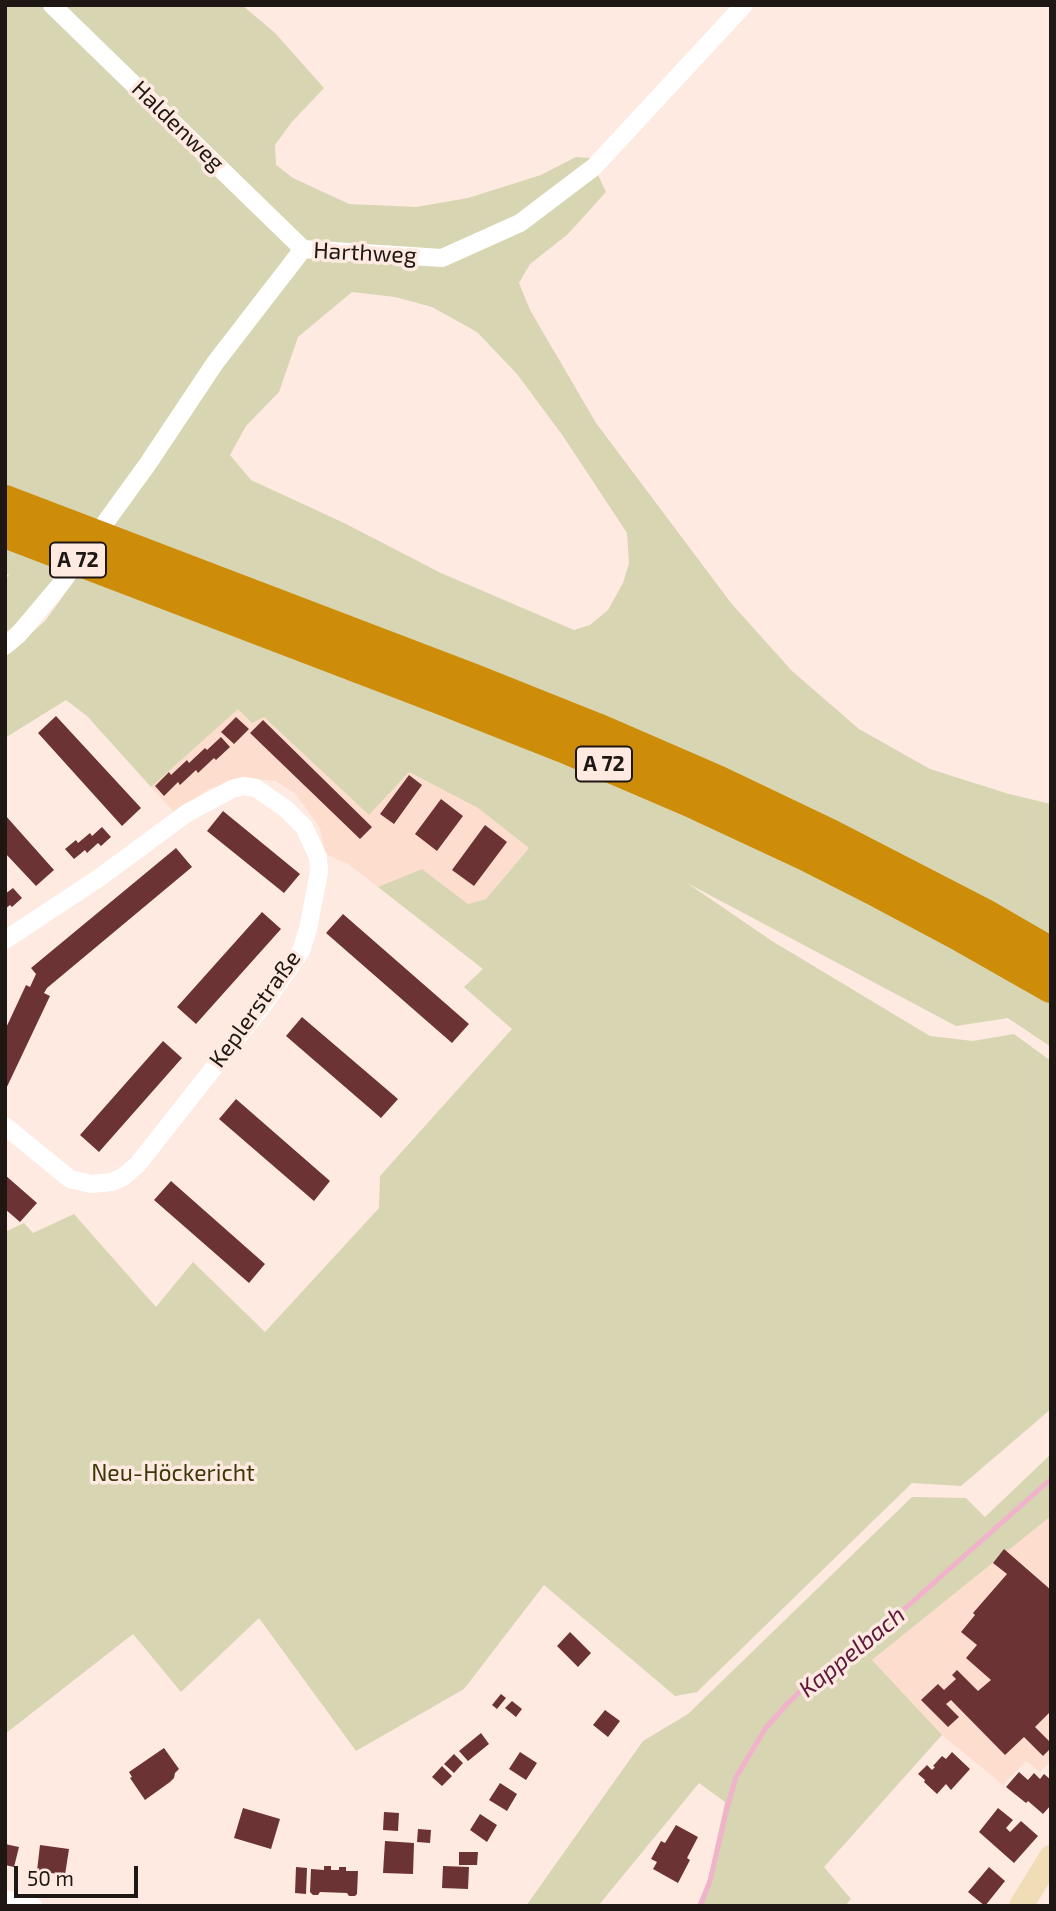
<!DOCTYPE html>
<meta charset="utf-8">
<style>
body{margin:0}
#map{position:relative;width:1056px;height:1911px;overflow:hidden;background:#feeae0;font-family:"Exo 2",sans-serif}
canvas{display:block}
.frame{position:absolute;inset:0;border:7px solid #1f1713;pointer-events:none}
.scale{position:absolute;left:14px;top:1866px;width:124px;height:32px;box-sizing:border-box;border:4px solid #1f1713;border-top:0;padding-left:9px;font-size:21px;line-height:24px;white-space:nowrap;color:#1f1713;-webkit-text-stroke:5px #feeae0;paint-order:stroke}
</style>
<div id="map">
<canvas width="1056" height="1911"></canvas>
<div class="frame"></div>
<div class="scale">50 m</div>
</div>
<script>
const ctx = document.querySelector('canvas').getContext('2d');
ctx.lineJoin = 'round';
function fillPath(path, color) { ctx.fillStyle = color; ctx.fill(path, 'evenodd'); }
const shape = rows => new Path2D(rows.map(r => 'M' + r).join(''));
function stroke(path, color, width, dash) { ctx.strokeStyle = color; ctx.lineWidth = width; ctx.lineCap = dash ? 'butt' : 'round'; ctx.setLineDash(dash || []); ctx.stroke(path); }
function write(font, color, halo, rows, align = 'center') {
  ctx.font = font + ' "Exo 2",sans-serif'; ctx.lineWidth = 7; ctx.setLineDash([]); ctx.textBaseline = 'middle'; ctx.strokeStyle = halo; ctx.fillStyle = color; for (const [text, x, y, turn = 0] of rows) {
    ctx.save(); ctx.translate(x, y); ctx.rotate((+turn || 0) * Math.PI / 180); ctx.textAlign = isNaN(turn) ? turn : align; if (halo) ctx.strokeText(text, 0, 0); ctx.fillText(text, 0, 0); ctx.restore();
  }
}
const built = shape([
 [237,709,264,717,369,815,409,772,478,808,529,848,486,899,468,904,422,869,378,887,348,864,325,854,320,828,295,793,275,781,249,778,208,789,175,813,151,787],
 [1051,1516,1051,1760,1040,1772,1026,1761,1003,1785,942,1735,872,1660]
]);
const green = shape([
 [5,5,242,5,275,33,324,88,291,123,275,145,276,165,293,178,349,204,416,207,468,198,541,175,576,157,590,158,606,192,568,234,530,264,519,283,530,310,596,423,731,603,792,671,859,729,930,769,1009,794,1051,804,1051,1047,1008,1018,956,1026,687,883,772,941,930,1036,973,1041,1014,1034,1051,1061,1051,1409,961,1486,912,1483,697,1692,675,1696,544,1585,464,1689,356,1751,259,1618,181,1692,133,1634,5,1734,5,1232,24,1223,33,1233,74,1214,156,1307,193,1262,265,1332,379,1208,380,1176,512,1029,464,987,483,969,378,887,422,869,468,904,486,899,529,848,478,808,409,772,369,815,264,717,252,723,238,709,151,787,87,716,66,700,5,738,5,657,45,621,64,595,46,588,15,625,5,633,5,580,9,575,5,573],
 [352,292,395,297,432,307,477,332,517,374,563,436,627,533,629,563,623,583,608,610,590,625,574,630,441,573,344,523,251,480,230,455,246,426,279,392,298,337],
 [1051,1454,1051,1516,872,1660,942,1735,824,1867,851,1899,845,1906,697,1906,708,1880,725,1802,699,1783,598,1906,526,1906,643,1741,688,1714,912,1497,966,1498,985,1517]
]);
const stream = shape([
 [700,1906,710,1881,727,1808,736,1777,765,1729,787,1704,819,1673,858,1643,893,1619,1051,1479]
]);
const building = shape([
 [56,716,141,808,122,826,38,733],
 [236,717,249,729,234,744,221,732],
 [263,720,372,827,360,839,250,733],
 [221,737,230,747,216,760,214,758,198,773,196,770,180,785,178,782,164,796,155,786,169,772,171,775,187,760,189,763,205,748,207,750],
 [409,775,422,785,394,824,380,814],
 [441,799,463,816,437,851,415,834],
 [223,811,300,874,284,893,207,831],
 [5,815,54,870,36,886,5,853],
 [485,825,507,842,474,886,452,870],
 [102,827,111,837,101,846,98,843,87,853,85,850,74,859,65,849,76,840,78,843,90,833,92,836],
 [176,848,192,867,47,988,44,993,50,996,5,1091,5,1030,26,985,30,987,36,974,31,968],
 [13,888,22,898,12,907,10,905,5,909,5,894],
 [262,912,281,929,196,1024,177,1007],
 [343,914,469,1024,452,1043,326,933],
 [302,1017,398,1099,381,1118,286,1036],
 [163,1041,182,1058,99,1152,80,1135],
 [236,1099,330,1181,314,1201,219,1119],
 [5,1175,37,1203,20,1222,5,1209],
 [171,1181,265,1264,249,1283,154,1200],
 [1004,1549,1051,1590,1051,1711,1035,1727,1051,1743,1051,1748,1043,1756,1024,1737,1005,1755,951,1700,946,1704,959,1717,948,1727,921,1700,938,1684,944,1690,956,1679,952,1675,957,1670,978,1691,991,1680,966,1658,977,1645,961,1632,975,1615,973,1613,1007,1574,993,1563],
 [570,1632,591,1653,578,1667,557,1646],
 [501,1694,506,1698,497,1709,492,1705],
 [512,1701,522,1709,516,1717,505,1708],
 [605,1710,620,1721,608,1737,593,1725],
 [481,1733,489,1744,468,1761,459,1751],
 [164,1748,179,1769,175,1773,174,1778,170,1782,145,1800,130,1778,132,1777,129,1772],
 [520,1752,537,1763,526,1780,509,1769],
 [952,1752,970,1769,951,1790,946,1784,937,1794,924,1782,925,1780,918,1774,927,1765,932,1770,935,1767,933,1766,942,1756,946,1759],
 [454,1754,463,1763,454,1773,444,1764],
 [442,1766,452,1776,442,1786,432,1777],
 [1019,1772,1028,1780,1034,1773,1040,1779,1044,1774,1051,1780,1051,1805,1043,1814,1028,1801,1026,1803,1006,1787],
 [500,1783,517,1794,507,1811,489,1800],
 [243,1808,280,1819,271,1849,234,1838],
 [998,1808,1013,1820,1006,1828,1010,1832,1021,1821,1038,1836,1014,1863,979,1832],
 [384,1812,399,1813,398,1831,383,1830],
 [480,1814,497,1825,487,1842,470,1830],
 [676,1825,698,1837,687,1858,690,1860,678,1883,653,1869,657,1862,651,1859,661,1841,665,1843],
 [418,1829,431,1830,430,1843,417,1842],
 [385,1841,414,1843,413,1874,383,1873],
 [5,1844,19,1847,14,1867,5,1865],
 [40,1845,69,1849,65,1875,37,1871],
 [459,1852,478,1852,477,1865,459,1865],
 [324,1866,331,1866,331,1870,339,1870,339,1867,346,1867,346,1871,358,1871,357,1894,355,1896,349,1896,347,1893,320,1892,318,1895,313,1895,310,1892,311,1869,324,1870],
 [443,1866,469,1867,468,1889,442,1888],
 [296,1867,307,1868,306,1894,295,1893],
 [989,1867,1005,1881,985,1906,968,1892]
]);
const minor = shape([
 [52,5,303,249],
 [303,249,442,258,520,223,594,167,744,5],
 [5,646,18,635,60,585,147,465,215,363,303,249],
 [5,940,99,878,187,813,232,789,244,786,256,788,286,809,304,827,318,857,319,872,308,929,301,951,264,1004,138,1164,123,1177,112,1182,91,1184,70,1179,5,1126],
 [5,1899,33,1906]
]);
const secondary = shape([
 [1021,1906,1051,1857]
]);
const motorway = shape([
 [5,501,474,680,597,729,719,782,830,835,987,916,1051,953],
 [5,532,442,699,564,747,690,801,806,855,875,890,963,937,1051,987]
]);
const shields = [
 [78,560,56],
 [604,764,56]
];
const shieldNames = [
 ["A 72",78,560],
 ["A 72",604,764]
];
const streetNames = [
 ["Haldenweg",178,126,44],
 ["Harthweg",365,253,3],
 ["Keplerstraße",255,1009,-54]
];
const parkNames = [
 ["Neu-Höckericht",173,1473]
];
const waterNames = [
 ["Kappelbach",852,1652,-39]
];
fillPath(built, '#fdddcd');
fillPath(green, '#d8d5b2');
stroke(stream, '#f1b2cc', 5);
fillPath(building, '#6b3334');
stroke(minor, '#fff', 18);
stroke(secondary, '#f0ddb5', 24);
stroke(motorway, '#ce8d08', 32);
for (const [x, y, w] of shields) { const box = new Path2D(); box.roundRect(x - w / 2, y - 17.5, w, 35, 5); ctx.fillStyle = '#feeae0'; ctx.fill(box); stroke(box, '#1f1713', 2); }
write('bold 21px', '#1f1713', null, shieldNames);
write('23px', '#1f1713', '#feeae0', streetNames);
write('23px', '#3d3807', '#feeae0', parkNames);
write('italic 24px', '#5f183c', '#feeae0', waterNames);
</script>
